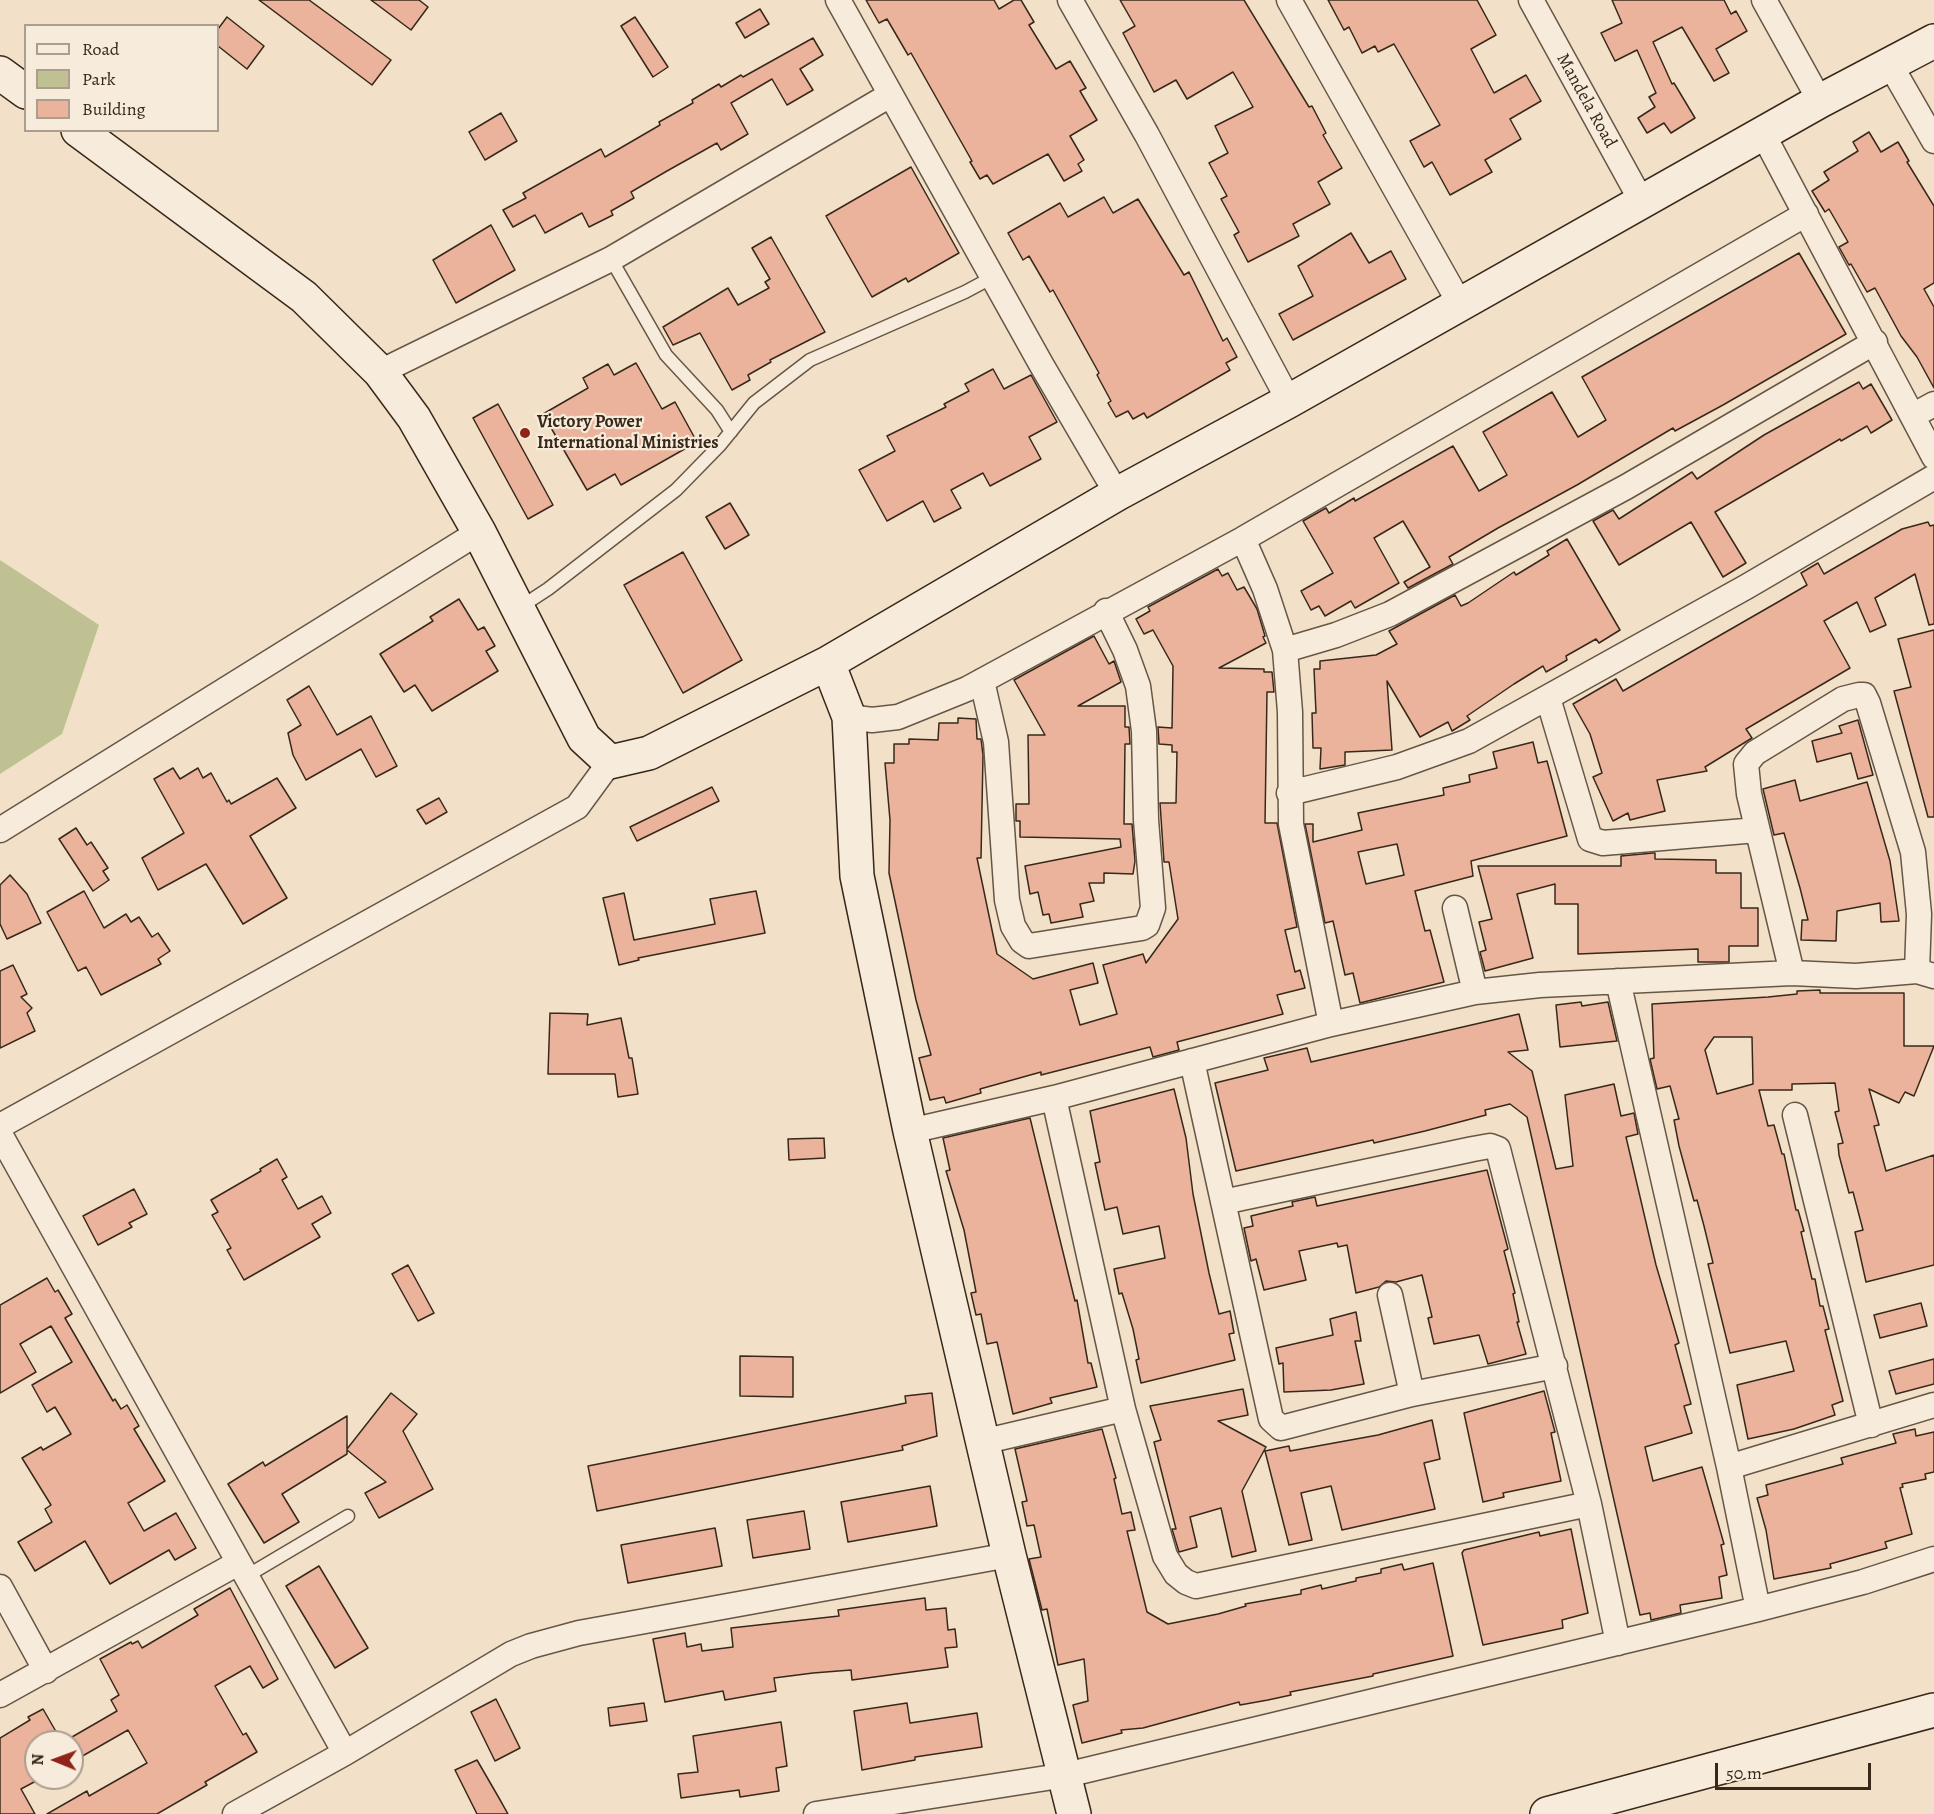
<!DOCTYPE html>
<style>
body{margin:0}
#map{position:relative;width:1934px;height:1814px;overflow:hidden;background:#f2e1c8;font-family:Alegreya,serif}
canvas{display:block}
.legend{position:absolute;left:24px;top:24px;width:195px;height:108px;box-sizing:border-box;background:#f7ecdb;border:2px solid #ab9e8e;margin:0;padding:8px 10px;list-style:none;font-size:18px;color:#38281a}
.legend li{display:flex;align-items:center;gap:12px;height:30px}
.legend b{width:30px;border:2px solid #ab9e8e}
.north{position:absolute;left:24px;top:1730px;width:60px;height:60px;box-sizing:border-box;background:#f7ecdb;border:2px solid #ab9e8e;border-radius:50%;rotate:271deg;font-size:16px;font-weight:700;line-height:24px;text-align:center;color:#38281a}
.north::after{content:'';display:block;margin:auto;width:21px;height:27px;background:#8f2418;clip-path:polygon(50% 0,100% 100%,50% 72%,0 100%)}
.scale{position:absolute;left:1715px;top:1763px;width:156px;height:27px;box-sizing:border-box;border:3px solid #38281a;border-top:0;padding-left:8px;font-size:18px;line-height:21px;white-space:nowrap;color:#38281a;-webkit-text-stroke:4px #f7ecdb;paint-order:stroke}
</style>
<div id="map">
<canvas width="1934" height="1814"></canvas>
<ul class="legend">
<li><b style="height:8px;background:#f7ecdb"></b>Road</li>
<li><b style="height:16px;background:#bfc192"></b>Park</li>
<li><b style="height:16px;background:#ebb39b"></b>Building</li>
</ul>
<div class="north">N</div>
<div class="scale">50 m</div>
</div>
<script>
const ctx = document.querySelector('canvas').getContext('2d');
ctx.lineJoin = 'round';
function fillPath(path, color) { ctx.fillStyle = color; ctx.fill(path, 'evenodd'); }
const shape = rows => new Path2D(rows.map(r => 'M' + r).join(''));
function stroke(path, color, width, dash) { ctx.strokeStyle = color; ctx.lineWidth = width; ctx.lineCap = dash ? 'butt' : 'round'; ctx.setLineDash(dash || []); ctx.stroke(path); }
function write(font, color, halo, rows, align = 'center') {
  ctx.font = font + ' Alegreya,serif'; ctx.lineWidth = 4.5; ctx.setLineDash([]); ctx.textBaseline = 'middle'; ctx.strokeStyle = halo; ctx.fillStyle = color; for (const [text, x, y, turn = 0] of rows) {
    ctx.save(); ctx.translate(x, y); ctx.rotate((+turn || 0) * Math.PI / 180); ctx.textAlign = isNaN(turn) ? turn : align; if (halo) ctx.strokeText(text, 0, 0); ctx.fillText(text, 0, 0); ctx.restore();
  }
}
const green = shape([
 [0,560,99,625,62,734,0,774]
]);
const building = shape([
 [259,0,309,0,391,60,372,85,259,0],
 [371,0,419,0,428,7,411,30,371,0],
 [866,0,994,0,999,9,1014,0,1021,0,1034,22,1029,25,1056,69,1070,61,1086,88,1080,91,1097,120,1070,136,1084,160,1078,164,1082,171,1064,181,1048,154,993,184,987,175,980,179,970,162,972,161,911,53,908,55,887,19,879,23,866,0],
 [1120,0,1244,0,1309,107,1312,106,1326,133,1323,135,1342,168,1318,182,1330,204,1293,224,1299,236,1248,262,1234,235,1239,232,1221,199,1227,196,1209,163,1228,153,1215,126,1253,107,1233,72,1187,99,1176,80,1154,92,1123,33,1135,26,1120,0],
 [1328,0,1477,0,1496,35,1471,49,1494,93,1526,75,1541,101,1510,119,1521,139,1485,160,1492,172,1450,195,1432,162,1424,167,1410,141,1440,125,1394,44,1378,52,1375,46,1362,53,1349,27,1344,30,1328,0],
 [1612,0,1724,0,1731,14,1736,11,1747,31,1716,49,1729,73,1714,81,1682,27,1653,42,1672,84,1674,83,1695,118,1671,133,1664,123,1647,133,1638,118,1655,107,1649,97,1656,93,1637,50,1615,61,1601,33,1622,23,1612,0],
 [760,9,769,24,745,38,736,23,760,9],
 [227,17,264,46,247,69,218,46,218,29,227,17],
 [635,17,668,67,653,77,621,26,635,17],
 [813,38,823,55,800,69,813,90,787,105,772,79,731,103,748,134,721,150,717,143,667,171,631,192,634,198,611,211,613,215,589,227,582,213,545,233,535,215,513,227,503,210,526,198,523,193,601,149,605,157,660,125,659,122,693,103,692,100,719,84,721,87,741,75,743,77,813,38],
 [501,113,517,141,485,160,469,132,501,113],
 [1869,132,1881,152,1898,142,1909,161,1907,162,1934,206,1934,283,1924,289,1934,307,1934,388,1917,357,1901,336,1875,288,1867,292,1851,264,1849,265,1839,247,1848,242,1829,209,1825,212,1812,191,1829,180,1824,172,1858,151,1853,142,1869,132],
 [911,167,959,253,908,282,906,278,872,297,826,216,911,167],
 [1104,197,1113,213,1138,199,1184,275,1189,272,1223,341,1227,338,1237,357,1226,363,1230,370,1147,418,1144,413,1133,419,1128,411,1116,417,1108,403,1111,401,1097,375,1099,373,1053,290,1050,292,1029,256,1023,260,1008,233,1060,203,1068,217,1104,197],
 [491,225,515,270,456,303,433,260,491,225],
 [1351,233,1369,263,1391,251,1406,279,1293,340,1279,314,1313,296,1298,266,1351,233],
 [771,237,825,332,770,360,771,362,748,375,750,380,732,390,700,333,673,345,663,327,728,288,738,305,769,288,765,282,770,279,752,248,771,237],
 [1799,253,1846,334,1723,405,1675,431,1673,428,1577,485,1498,528,1449,557,1453,564,1408,588,1404,582,1430,567,1403,521,1374,538,1399,583,1355,608,1351,601,1325,616,1319,606,1311,610,1301,591,1333,573,1303,521,1326,508,1329,513,1354,498,1355,501,1453,446,1479,491,1507,475,1483,432,1552,392,1578,437,1606,420,1582,377,1799,253],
 [636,363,662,409,675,402,697,442,621,485,615,474,587,490,543,414,588,388,583,378,608,364,614,375,636,363],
 [993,369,1004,389,1031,375,1057,422,1029,437,1041,459,990,486,983,473,951,490,961,508,934,522,923,501,887,521,859,470,895,451,887,436,946,407,944,404,969,391,965,384,993,369],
 [1859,382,1863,389,1871,384,1892,420,1871,433,1867,426,1841,441,1840,439,1715,512,1746,563,1723,577,1691,522,1619,565,1593,521,1613,510,1619,519,1692,472,1697,479,1764,435,1859,382],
 [498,404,553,505,528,519,473,418,498,404],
 [730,503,749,535,725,549,706,517,730,503],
 [1928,522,1930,526,1934,525,1934,624,1929,625,1915,574,1875,598,1886,625,1870,632,1857,602,1824,621,1850,668,1746,729,1752,738,1705,767,1707,771,1657,780,1665,811,1630,820,1628,813,1613,821,1593,777,1602,773,1590,734,1573,704,1616,679,1623,691,1778,602,1807,585,1801,573,1818,563,1824,574,1902,529,1928,522],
 [1567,539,1620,630,1599,643,1596,639,1566,656,1567,660,1546,672,1543,666,1514,684,1467,716,1470,720,1452,731,1448,722,1420,737,1387,681,1392,750,1345,752,1345,765,1320,769,1321,748,1313,748,1312,713,1316,713,1314,669,1320,669,1320,661,1376,655,1397,644,1389,631,1455,595,1461,606,1468,603,1514,572,1516,575,1549,555,1547,551,1567,539],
 [683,552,742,660,683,693,624,585,683,552],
 [1218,569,1222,576,1228,573,1237,590,1244,587,1257,609,1265,636,1263,637,1266,643,1219,668,1264,669,1264,672,1272,672,1274,692,1267,692,1265,823,1277,823,1297,927,1285,930,1295,972,1300,970,1305,988,1277,995,1283,1014,1177,1042,1179,1050,1153,1057,1150,1047,1041,1075,1041,1072,980,1089,981,1093,946,1103,944,1097,930,1100,919,1058,931,1055,916,1000,889,873,890,820,885,763,894,763,894,744,909,744,909,739,938,740,939,723,958,723,958,718,976,719,977,739,981,739,983,755,981,858,977,858,997,954,1033,979,1093,963,1098,983,1070,990,1080,1025,1117,1014,1103,965,1143,954,1146,963,1178,919,1169,862,1164,862,1160,803,1176,803,1177,752,1172,752,1172,745,1159,744,1158,727,1172,728,1173,666,1153,630,1144,634,1136,619,1150,611,1148,607,1218,569],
 [459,599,478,630,484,627,495,646,486,651,498,671,432,711,415,685,404,692,380,654,433,621,430,617,459,599],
 [1934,630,1934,817,1928,817,1894,691,1911,687,1898,639,1934,630],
 [1094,636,1109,664,1114,661,1121,682,1078,706,1125,706,1125,727,1129,727,1130,744,1125,744,1124,824,1132,824,1135,861,1133,874,1104,873,1104,883,1089,883,1094,901,1080,904,1083,917,1051,923,1049,914,1043,915,1038,892,1030,894,1025,866,1121,847,1120,839,1020,837,1020,821,1016,821,1016,804,1029,804,1028,735,1045,735,1014,680,1094,636],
 [309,686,337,735,371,716,397,766,376,777,361,749,306,780,293,755,288,733,301,725,287,700,309,686],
 [1858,720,1873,775,1858,779,1851,753,1817,762,1812,741,1842,733,1839,726,1858,720],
 [1533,742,1538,763,1547,761,1567,836,1471,861,1473,876,1415,891,1425,931,1430,930,1444,982,1360,1003,1353,973,1345,975,1333,921,1325,923,1305,824,1313,824,1313,842,1362,830,1358,813,1444,795,1443,788,1470,782,1469,775,1497,768,1493,752,1533,742],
 [1397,844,1404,875,1366,884,1358,852,1397,844],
 [173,768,180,779,198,768,203,778,211,773,227,802,229,800,231,804,277,778,296,808,250,836,287,898,243,924,206,864,158,890,142,858,184,833,154,779,173,768],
 [1795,780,1800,801,1867,782,1890,861,1899,921,1881,922,1880,903,1837,911,1836,941,1801,940,1802,920,1808,920,1800,888,1784,833,1774,835,1763,789,1795,780],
 [712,787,719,801,637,841,630,827,712,787],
 [439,798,447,812,426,824,417,810,439,798],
 [76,828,87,845,91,842,108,868,103,871,109,880,93,891,59,839,76,828],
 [1653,853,1655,853,1655,859,1716,860,1716,873,1741,873,1741,908,1758,908,1758,946,1729,946,1729,962,1698,962,1698,949,1578,954,1578,904,1555,904,1555,884,1517,894,1533,958,1485,971,1480,952,1486,950,1479,922,1492,919,1478,866,1621,866,1621,856,1653,853],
 [10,875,27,894,41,923,7,939,0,924,0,885,10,875],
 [84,891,104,928,126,914,131,922,139,917,152,937,158,933,170,951,158,959,161,964,101,995,86,967,78,971,47,912,84,891],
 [756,891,765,933,638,958,639,960,619,965,603,898,624,893,634,940,715,924,710,899,756,891],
 [13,965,27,994,21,997,32,1008,27,1013,35,1031,0,1048,0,971,13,965],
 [1820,990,1820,993,1904,993,1904,1046,1934,1046,1914,1096,1905,1092,1899,1103,1869,1089,1879,1125,1874,1126,1886,1171,1934,1155,1934,1265,1866,1282,1855,1232,1863,1230,1853,1192,1849,1193,1839,1155,1838,1144,1843,1143,1835,1112,1839,1111,1835,1083,1792,1084,1792,1090,1759,1090,1768,1126,1774,1125,1782,1154,1784,1154,1796,1210,1798,1210,1804,1231,1801,1232,1812,1279,1815,1279,1820,1306,1823,1306,1829,1329,1825,1330,1843,1401,1832,1405,1835,1415,1794,1429,1748,1439,1737,1385,1794,1371,1786,1341,1730,1353,1708,1264,1713,1263,1704,1226,1697,1200,1694,1201,1679,1146,1674,1120,1679,1119,1670,1086,1657,1089,1650,1059,1654,1058,1652,1004,1768,997,1797,994,1797,991,1820,990],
 [1714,1037,1752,1037,1753,1084,1717,1094,1705,1050,1714,1037],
 [1581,1002,1582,1006,1608,1002,1617,1041,1560,1047,1556,1005,1581,1002],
 [550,1013,588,1014,587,1025,621,1018,629,1058,632,1058,638,1094,618,1097,615,1074,548,1074,550,1013],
 [1519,1014,1528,1050,1508,1052,1532,1071,1556,1169,1573,1166,1565,1095,1614,1084,1621,1116,1634,1113,1638,1134,1626,1137,1656,1265,1679,1343,1675,1345,1691,1404,1684,1406,1692,1433,1645,1447,1653,1481,1702,1467,1724,1544,1721,1545,1727,1575,1719,1577,1722,1598,1680,1605,1681,1613,1651,1620,1650,1613,1640,1615,1527,1117,1510,1104,1485,1110,1486,1115,1425,1131,1374,1143,1373,1140,1236,1171,1215,1083,1268,1070,1264,1058,1307,1048,1311,1062,1519,1014],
 [1174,1089,1186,1138,1193,1194,1209,1273,1219,1314,1230,1311,1234,1333,1229,1334,1235,1360,1141,1383,1136,1360,1139,1359,1133,1329,1122,1293,1119,1294,1114,1269,1165,1258,1159,1226,1123,1234,1117,1207,1105,1210,1095,1163,1100,1162,1090,1111,1174,1089],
 [1030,1118,1075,1301,1077,1300,1088,1363,1091,1363,1097,1387,1050,1398,1052,1403,1013,1414,997,1342,987,1344,981,1314,976,1315,971,1293,976,1292,964,1230,946,1171,950,1170,943,1138,1030,1118],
 [824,1138,825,1158,789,1160,788,1139,824,1138],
 [277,1159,287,1177,282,1180,298,1209,322,1196,331,1213,312,1224,320,1237,244,1280,227,1250,231,1248,212,1215,218,1212,211,1200,261,1171,260,1169,277,1159],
 [1487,1170,1508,1249,1504,1251,1515,1293,1513,1294,1519,1322,1517,1322,1526,1354,1488,1364,1479,1335,1434,1344,1428,1318,1432,1317,1422,1275,1396,1282,1386,1281,1379,1287,1356,1293,1347,1245,1338,1247,1337,1243,1299,1251,1306,1280,1264,1290,1256,1259,1251,1261,1244,1228,1253,1226,1251,1216,1293,1206,1292,1202,1315,1197,1317,1206,1487,1170],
 [134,1189,147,1214,129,1223,132,1227,98,1245,83,1216,134,1189],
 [408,1265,434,1313,418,1321,392,1274,408,1265],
 [47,1278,55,1292,58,1290,72,1314,65,1318,113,1401,115,1399,121,1409,127,1405,139,1426,134,1429,165,1481,128,1503,144,1531,176,1513,196,1548,175,1560,169,1550,110,1584,85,1541,35,1571,18,1542,52,1522,45,1509,51,1505,22,1458,41,1447,43,1450,71,1434,55,1407,47,1412,32,1385,72,1362,51,1326,20,1344,36,1372,0,1393,0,1305,47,1278],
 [1921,1303,1927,1326,1880,1338,1874,1315,1921,1303],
 [1356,1312,1361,1341,1355,1341,1364,1384,1331,1390,1284,1392,1283,1363,1279,1364,1276,1348,1333,1335,1330,1319,1356,1312],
 [740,1356,793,1357,793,1397,740,1396,740,1356],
 [1934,1359,1934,1384,1896,1394,1889,1371,1934,1359],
 [1243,1389,1248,1415,1218,1421,1266,1447,1242,1491,1256,1551,1232,1557,1221,1508,1190,1517,1197,1547,1179,1552,1172,1529,1176,1529,1154,1442,1161,1440,1150,1406,1243,1389],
 [1544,1391,1555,1432,1551,1433,1561,1481,1503,1493,1504,1497,1483,1502,1464,1413,1544,1391],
 [391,1393,417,1414,403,1431,433,1489,379,1518,365,1493,386,1482,347,1450,347,1454,282,1494,299,1522,264,1543,228,1484,263,1462,265,1466,347,1416,347,1449,391,1393],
 [932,1393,937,1436,902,1446,903,1450,597,1511,588,1466,906,1403,905,1396,932,1393],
 [1432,1420,1440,1459,1424,1463,1435,1509,1342,1530,1331,1486,1301,1493,1312,1540,1289,1545,1265,1451,1289,1446,1290,1451,1378,1435,1432,1420],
 [1102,1429,1116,1478,1114,1479,1122,1514,1131,1512,1135,1530,1127,1531,1147,1612,1168,1624,1218,1614,1246,1606,1245,1604,1301,1594,1301,1590,1321,1585,1322,1589,1356,1581,1356,1578,1381,1573,1381,1569,1402,1564,1404,1570,1433,1563,1453,1656,1373,1674,1373,1676,1290,1692,1291,1695,1268,1700,1240,1705,1239,1702,1143,1728,1121,1730,1122,1733,1082,1743,1073,1705,1088,1701,1084,1659,1058,1665,1047,1609,1042,1610,1029,1559,1041,1557,1034,1525,1027,1526,1022,1502,1027,1501,1015,1449,1102,1429],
 [1915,1429,1916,1436,1934,1432,1934,1472,1925,1474,1926,1479,1902,1484,1903,1487,1900,1488,1912,1534,1885,1542,1887,1548,1830,1564,1831,1568,1774,1579,1766,1530,1757,1498,1768,1495,1766,1485,1843,1464,1841,1458,1896,1443,1893,1434,1915,1429],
 [930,1486,937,1526,848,1542,841,1502,930,1486],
 [804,1511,810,1549,753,1558,747,1520,804,1511],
 [715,1528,722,1566,628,1583,621,1545,715,1528],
 [1571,1529,1588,1613,1562,1620,1563,1628,1483,1645,1462,1553,1464,1550,1539,1532,1540,1536,1571,1529],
 [319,1566,368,1648,335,1668,286,1586,319,1566],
 [230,1588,278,1679,263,1688,250,1666,215,1686,243,1735,246,1733,257,1752,205,1782,207,1785,157,1814,47,1814,87,1791,89,1796,147,1763,128,1730,72,1762,72,1737,117,1711,111,1700,119,1695,100,1659,131,1642,132,1644,138,1641,142,1648,198,1615,194,1609,230,1588],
 [925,1598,926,1610,946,1608,948,1630,955,1629,957,1647,945,1648,948,1667,852,1680,851,1670,813,1673,774,1678,776,1691,725,1700,723,1691,665,1702,653,1639,685,1633,687,1647,701,1644,702,1651,733,1647,731,1628,839,1616,838,1610,925,1598],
 [496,1699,520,1748,495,1761,471,1712,496,1699],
 [644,1703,647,1721,610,1726,608,1708,644,1703],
 [907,1703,910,1723,977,1713,982,1747,915,1757,915,1760,862,1770,854,1711,907,1703],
 [43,1709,62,1742,36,1742,36,1781,21,1789,35,1814,0,1814,0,1738,30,1720,28,1717,43,1709],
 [781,1722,787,1766,776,1768,779,1791,740,1797,739,1790,681,1798,678,1774,698,1772,693,1736,781,1722],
 [477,1760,499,1798,508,1814,477,1814,455,1770,477,1760]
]);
const lane = shape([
 [611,259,666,355,717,410,731,432],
 [519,608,548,589,676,490,720,445,754,403,810,360,965,292,993,277],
 [245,1577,348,1516]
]);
const street = shape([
 [838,0,1041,364,1117,494],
 [1070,0,1147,135,1289,401],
 [1289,0,1460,304],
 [1531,0,1642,202],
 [1764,0,1820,101],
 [1891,66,1934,141],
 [1763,134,1934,457],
 [380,372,611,259,890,95],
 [1914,415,1934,404],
 [1243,539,1265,589,1285,650,1290,712,1291,824,1331,1024],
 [1285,650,1336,635,1390,614,1626,487,1875,342],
 [982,681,996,742,1007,900,1013,926,1022,941,1029,946,1142,928,1147,925,1153,908,1146,820,1144,731,1138,686,1125,650,1106,611],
 [1548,698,1590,839,1603,843,1757,830],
 [849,717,872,720,898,717,967,689,1243,539,1806,214],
 [1289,793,1397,767,1469,741,1746,587,1934,477],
 [0,830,479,532],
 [1455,908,1475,992],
 [1792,973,1749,794,1746,764,1755,753,1843,699,1859,695,1864,695,1868,703,1913,852,1919,914,1917,971],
 [1618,981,1729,1467,1758,1609],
 [1192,1061,1271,1419,1281,1428,1412,1394,1555,1366],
 [1054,1098,1123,1409,1165,1556,1176,1574,1186,1582,1196,1586,1589,1504],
 [1795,1115,1871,1425],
 [0,1126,577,807,610,762],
 [910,1131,1054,1098,1331,1024,1475,992,1540,985,1792,973,1856,976,1917,971,1934,976],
 [0,1134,345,1753],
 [1223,1202,1473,1149,1490,1146,1498,1149,1589,1504,1618,1643],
 [1390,1295,1412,1394],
 [982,1442,1123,1409],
 [1729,1467,1934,1405],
 [0,1587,46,1671],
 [0,1695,238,1563],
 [235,1814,345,1753,511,1654,531,1646,579,1633,1009,1555],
 [816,1814,1066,1775,1758,1609,1863,1582,1934,1559]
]);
const secondary = shape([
 [0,73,26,92],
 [78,130,304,297,380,372,414,418,479,532,584,738,610,762,649,753,828,663,1117,494,1289,401,1820,101,1934,41],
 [828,663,849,717,857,876,910,1131,1009,1555,1074,1814],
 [1547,1814,1934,1710]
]);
const markers = [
 [525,433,6,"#8f2418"]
];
const streetNames = [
 ["Mandela Road",1586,101,61]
];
const poiNames = [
 ["Victory Power",537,423],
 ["International Ministries",537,444]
];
fillPath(green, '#bfc192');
fillPath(building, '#ebb39b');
stroke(building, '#38281a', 1.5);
stroke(lane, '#665646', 15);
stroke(street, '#665646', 27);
stroke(secondary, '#38281a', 36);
stroke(lane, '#f7ecdb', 12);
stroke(street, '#f7ecdb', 24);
stroke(secondary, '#f7ecdb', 33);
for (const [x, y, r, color] of markers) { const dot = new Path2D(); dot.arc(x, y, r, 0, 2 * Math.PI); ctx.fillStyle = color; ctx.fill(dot); stroke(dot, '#f7ecdb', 2); }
write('18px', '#38281a', '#f7ecdb', streetNames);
write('bold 18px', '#38281a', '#f7ecdb', poiNames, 'left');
</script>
